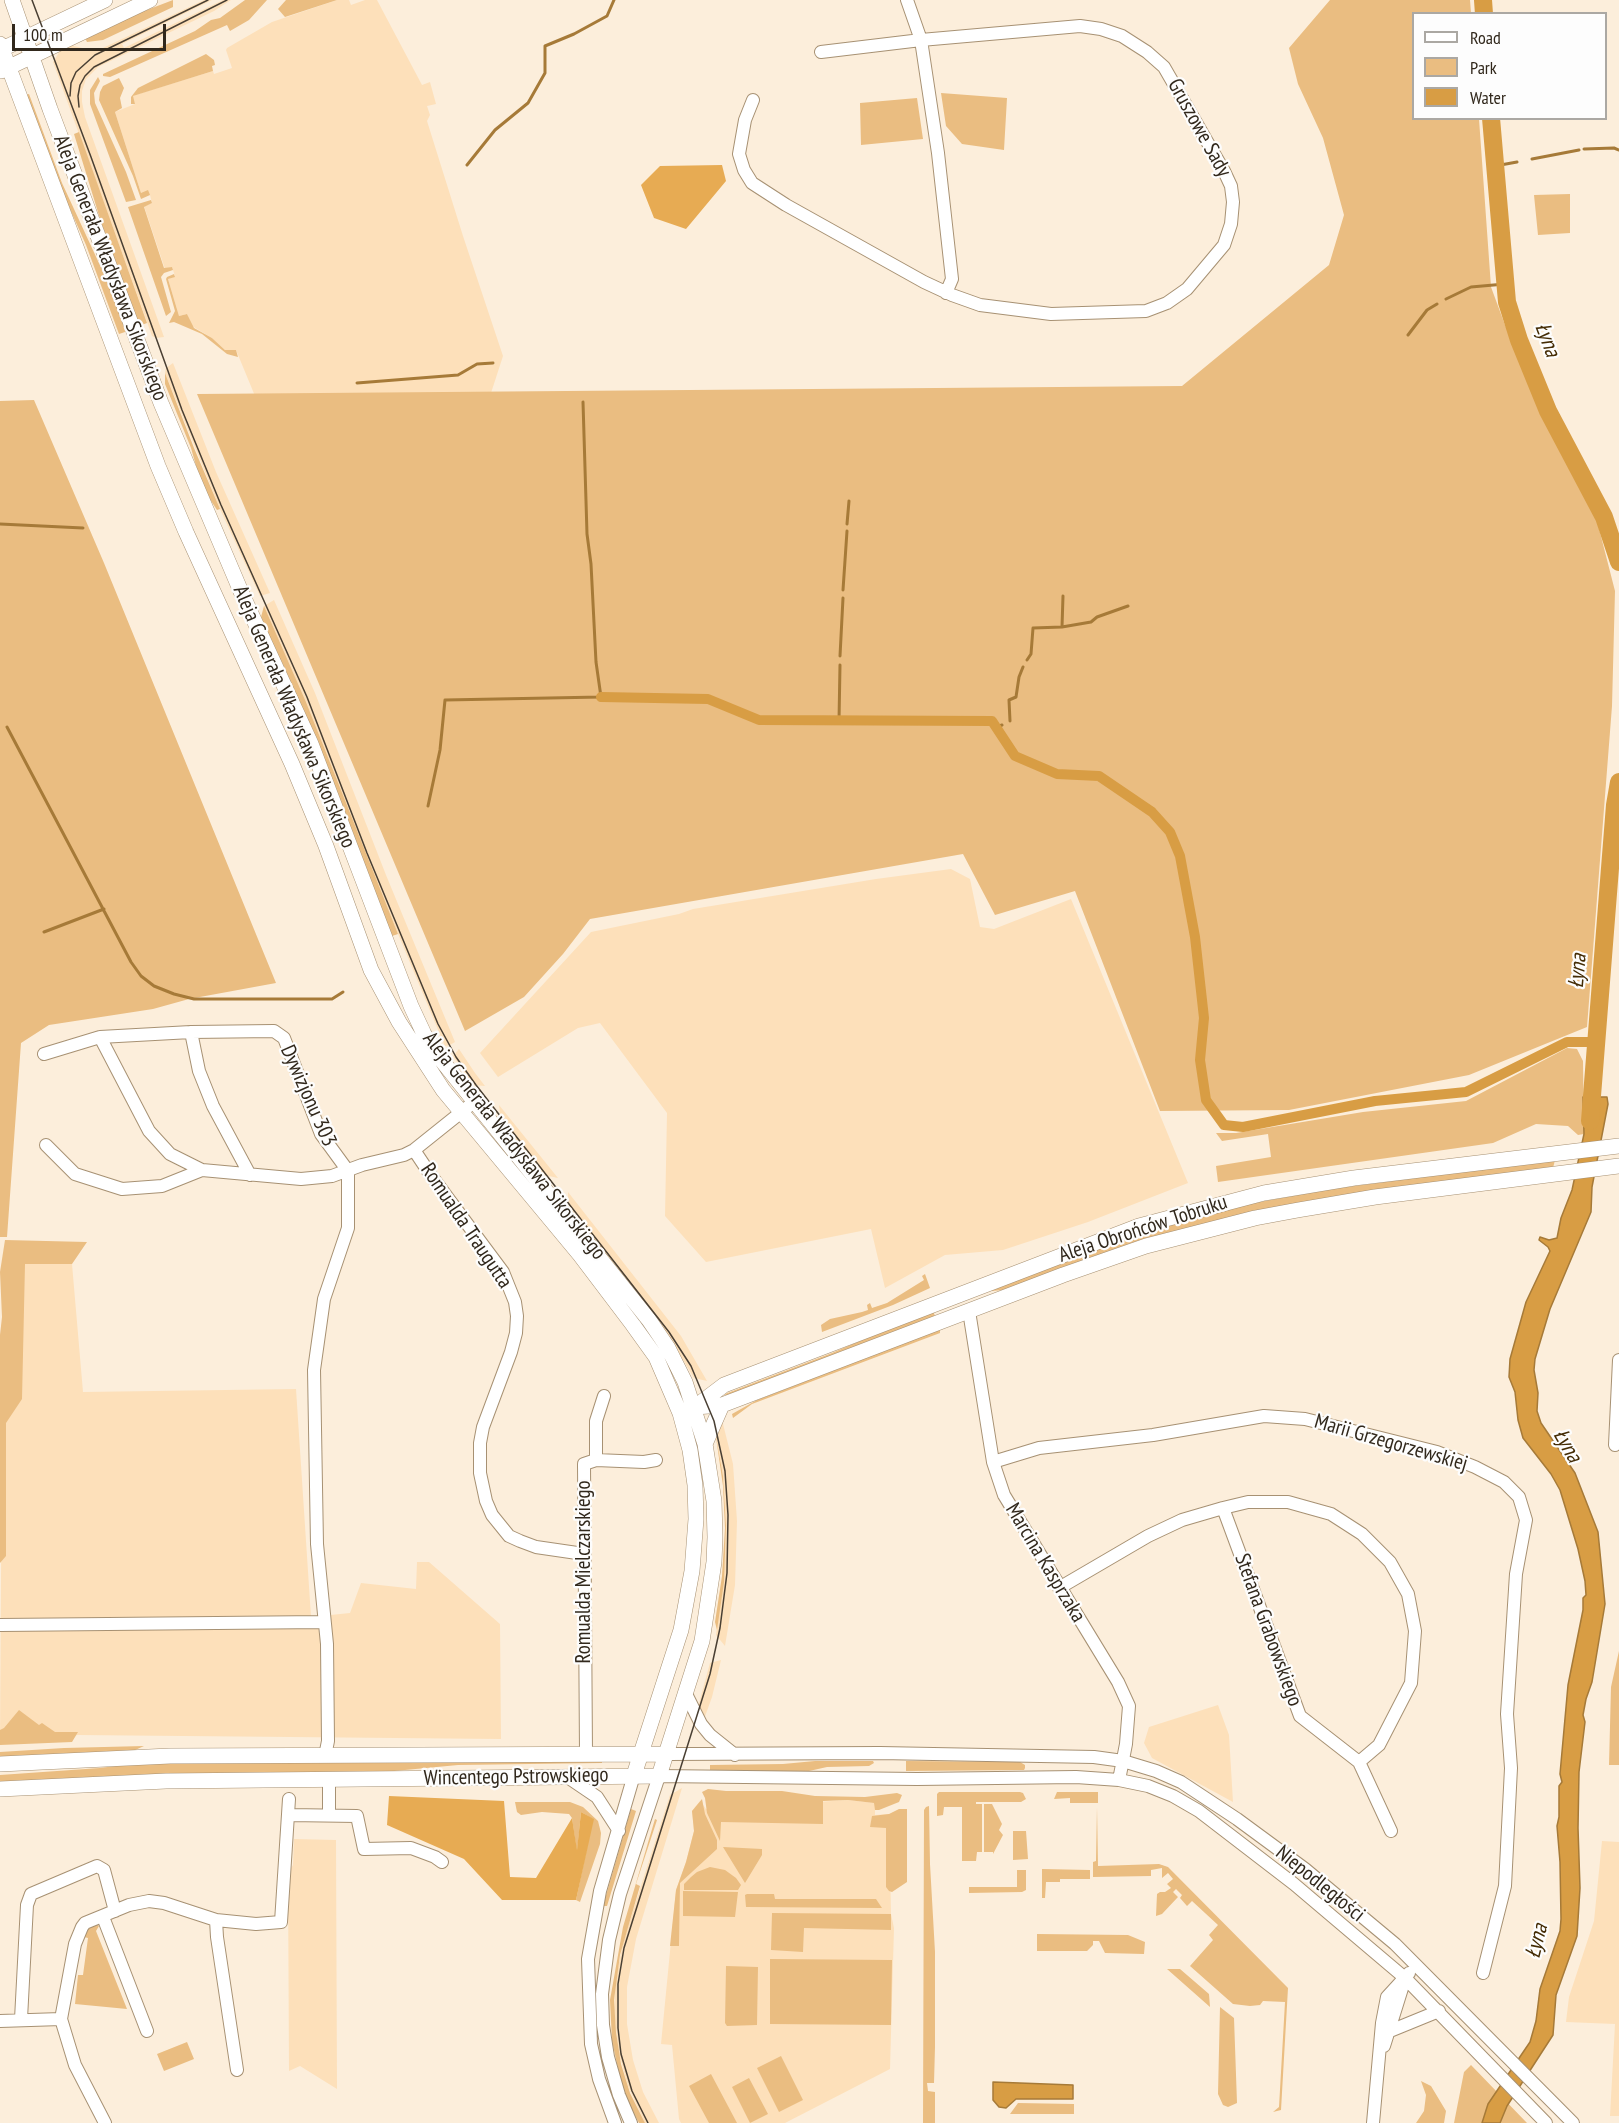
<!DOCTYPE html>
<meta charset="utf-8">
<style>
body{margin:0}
#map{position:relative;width:1619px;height:2123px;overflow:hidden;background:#fceedb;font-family:"PT Sans Narrow",sans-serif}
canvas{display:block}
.legend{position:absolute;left:1412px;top:12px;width:195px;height:108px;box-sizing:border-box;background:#fdfdfd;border:2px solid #aba8a3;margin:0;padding:8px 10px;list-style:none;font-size:18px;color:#31281c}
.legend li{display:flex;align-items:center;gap:12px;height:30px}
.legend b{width:30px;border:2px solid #aba8a3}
.scale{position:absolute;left:12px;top:24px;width:154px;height:27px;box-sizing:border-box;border:3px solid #31281c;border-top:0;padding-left:8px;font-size:18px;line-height:21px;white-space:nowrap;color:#31281c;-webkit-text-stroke:4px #fdfdfd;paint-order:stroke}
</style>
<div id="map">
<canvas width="1619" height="2123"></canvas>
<ul class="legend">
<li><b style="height:8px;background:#fff"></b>Road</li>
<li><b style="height:16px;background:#eabd81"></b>Park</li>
<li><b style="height:16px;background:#d89d44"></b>Water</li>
</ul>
<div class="scale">100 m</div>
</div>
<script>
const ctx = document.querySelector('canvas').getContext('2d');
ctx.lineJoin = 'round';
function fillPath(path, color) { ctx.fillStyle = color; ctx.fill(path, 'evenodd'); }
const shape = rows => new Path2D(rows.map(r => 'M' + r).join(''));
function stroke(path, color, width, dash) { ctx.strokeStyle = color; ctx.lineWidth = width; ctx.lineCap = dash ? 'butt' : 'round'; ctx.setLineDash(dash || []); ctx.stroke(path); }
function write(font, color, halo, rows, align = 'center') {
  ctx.font = font + ' "PT Sans Narrow",sans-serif'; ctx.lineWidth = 4.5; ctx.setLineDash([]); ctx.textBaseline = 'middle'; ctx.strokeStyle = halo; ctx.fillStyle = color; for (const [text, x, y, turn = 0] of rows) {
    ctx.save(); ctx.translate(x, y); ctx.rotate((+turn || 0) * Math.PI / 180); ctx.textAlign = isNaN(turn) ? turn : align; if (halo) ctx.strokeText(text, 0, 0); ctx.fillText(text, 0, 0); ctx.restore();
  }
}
const built = shape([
 [204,0,212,0,122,44,124,48,223,0,231,0,214,11,98,67,86,79,82,91,82,102,85,117,164,337,156,338,152,336,53,62,60,51,69,45,91,50,103,48],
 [337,0,349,0,351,5,365,0,377,0,422,85,430,82,436,104,427,106,430,115,427,121,463,236,503,356,491,393,255,396,236,350,225,350,212,338,192,326,187,314,179,316,168,279,175,276,172,267,165,269,144,206,152,203,150,195,141,193,115,112,135,104,132,96,213,71,214,74,232,68,226,50,227,48,272,22],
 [173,363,216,472,270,593,260,596,220,509,165,373,166,368],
 [274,600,315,693,386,875,455,1042,450,1045,445,1046,436,1025,371,869,306,702,264,606],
 [951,869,970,879,980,927,994,929,1071,899,1188,1183,1088,1222,1003,1250,945,1255,885,1288,871,1229,706,1262,665,1216,667,1113,600,1023,578,1028,498,1077,480,1053,591,932,679,914,693,909,876,879],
 [459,1049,475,1073,485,1086,473,1085,453,1056],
 [499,1105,558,1178,544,1175,501,1120],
 [568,1192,681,1336,707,1381,694,1378,665,1330,568,1206],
 [14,1256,72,1264,83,1392,296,1389,311,1617,350,1613,361,1583,416,1589,417,1562,429,1562,500,1624,501,1739,78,1735,0,1742,2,1414],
 [722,1420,733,1464,737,1521,735,1585,725,1646,716,1635,725,1559,726,1526,723,1476,715,1433],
 [721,1660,712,1697,703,1722,698,1707,710,1663],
 [1218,1705,1229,1735,1233,1802,1152,1758,1144,1743,1149,1727],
 [682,1788,636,1939,627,1987,627,2024,633,2060,643,2092,659,2123,645,2123,628,2086,619,2053,614,2011,615,1982,624,1939,670,1795],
 [848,1800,875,1803,875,1815,889,1814,891,1914,894,1928,890,2069,785,2123,681,2123,679,2119,672,2045,661,2044,676,1890,686,1862,694,1831,692,1811,700,1801,706,1809],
 [294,1839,336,1840,337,2089,300,2066,289,2071,288,1873,293,1865],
 [1602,1841,1619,1842,1619,2116,1610,2116,1615,2024,1566,2022,1569,1997,1594,1921]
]);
const green = shape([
 [173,0,173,7,103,40,87,42,85,38,134,15],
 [245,0,267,0,249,20,230,31,227,25,110,77,103,76,103,74,195,31,211,20,220,18],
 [286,0,337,0,285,17,278,9],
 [1330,0,1470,0,1471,13,1414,14,1414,118,1479,119,1491,287,1505,325,1595,513,1615,591,1612,706,1587,1027,1469,1075,1289,1110,1160,1111,1075,891,995,915,963,854,590,919,563,954,524,997,465,1031,197,394,1182,386,1329,265,1344,215,1323,138,1298,84,1289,48],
 [206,54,214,60,215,65,212,66,213,71,133,96,135,104,131,104,131,97,138,88],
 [98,77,100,81,94,93,95,103,126,172,136,200,126,202,90,104,90,90],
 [119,78,124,88,120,98,122,108,115,112,141,193,148,190,150,195,141,199,133,176,99,100,100,92,103,86],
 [941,93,1007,98,1004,150,962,144,946,126],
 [29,94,62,183,115,298,128,331,119,334,86,245,57,180,26,95],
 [917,98,923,139,861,145,860,103],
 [79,132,147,323,139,326,105,235,74,134],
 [1570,194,1570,233,1538,235,1534,195],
 [151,200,152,203,144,207,164,268,172,267,173,270,164,273,161,277,171,312,166,316,128,207],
 [174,274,175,277,168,279,179,316,187,314,194,328,212,338,225,350,236,350,238,357,227,354,202,334,174,322,169,323,175,311,166,279,167,277],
 [165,373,194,448,220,509,217,510,202,487,191,448,165,384],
 [34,400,104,563,276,983,189,999,153,1009,49,1025,21,1043,7,1237,0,1237,0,401],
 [264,606,306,702,398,934,392,936,327,765,261,617],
 [1567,1048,1577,1049,1583,1061,1584,1134,1578,1135,1568,1126,1536,1124,1493,1143,1218,1182,1216,1166,1271,1157,1268,1134,1222,1141,1216,1133,1236,1133,1363,1112,1466,1101],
 [1555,1160,1553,1168,1377,1190,1005,1290,990,1291,1087,1252,1157,1228,1243,1205,1331,1189],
 [5,1240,87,1242,72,1264,25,1264,22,1399,6,1423,6,1556,0,1563,0,1335,2,1317,0,1272],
 [925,1274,930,1288,893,1305,822,1332,821,1325,830,1319,862,1312,868,1310,867,1305,870,1303,872,1308,887,1303,924,1280,922,1276],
 [933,1309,935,1317,726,1396,725,1394,832,1353],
 [940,1329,940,1333,752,1404,733,1418,732,1414,757,1400],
 [716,1437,723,1476,726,1526,724,1582,717,1630,715,1622,722,1576,725,1528,723,1486],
 [1619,1651,1619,1765,1609,1765,1611,1687],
 [19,1710,39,1725,42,1723,55,1732,78,1732,72,1742,0,1745,0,1730,4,1728],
 [144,1746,133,1751,0,1757,0,1752,64,1748],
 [602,1759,602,1763,458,1765,373,1773,0,1783,0,1775,100,1768,145,1762],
 [815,1761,873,1761,874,1763,869,1766,827,1767,809,1771,710,1771,710,1765,783,1764],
 [906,1761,1020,1762,1025,1765,1025,1768,1024,1770,906,1771],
 [708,1789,726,1791,782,1791,815,1796,865,1797,897,1793,902,1795,899,1802,879,1810,875,1810,874,1803,848,1800,823,1801,823,1824,721,1822,720,1841,707,1813,705,1798,702,1792],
 [939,1792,1020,1792,1023,1793,1026,1799,1021,1802,976,1802,976,1804,982,1804,982,1852,977,1852,976,1861,962,1861,962,1807,944,1807,943,1815,937,1816,937,1794],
 [1057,1792,1098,1792,1098,1803,1070,1803,1070,1798,1054,1799],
 [702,1799,705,1814,717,1840,717,1849,680,1883,679,1946,670,1946,676,1890,686,1862,694,1831,692,1811],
 [515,1802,570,1802,583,1807,598,1821,601,1833,600,1844,580,1902,576,1900,593,1819,581,1812,577,1853,572,1818,569,1814,542,1812,521,1815,517,1812],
 [984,1804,992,1804,1002,1824,999,1830,1003,1835,993,1854,993,1852,984,1852],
 [929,1806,930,1864,935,1952,935,2047,934,2083,927,2083,928,2091,935,2092,935,2123,923,2123,924,1810,926,1807],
 [1097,1807,1098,1866,1159,1864,1168,1867,1288,1988,1281,2110,1273,2112,1279,2107,1285,2002,1263,2001,1260,2005,1250,2006,1233,2004,1190,1966,1213,1940,1209,1935,1218,1925,1192,1901,1187,1906,1180,1898,1182,1895,1176,1889,1173,1892,1178,1897,1162,1914,1156,1916,1157,1894,1160,1892,1165,1892,1171,1888,1167,1884,1173,1879,1168,1873,1162,1878,1162,1868,1151,1870,1151,1876,1093,1877,1093,1862,1096,1861],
 [631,1809,636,1811,607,1906,603,1906],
 [899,1809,907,1809,907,1882,892,1892,889,1891,886,1887,886,1828,870,1827,872,1816,889,1814],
 [655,1819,657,1820,636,1884,640,1886,620,1955,614,2000,616,2032,621,2064,630,2093,645,2123,639,2123,627,2100,619,2073,612,2041,610,2000,623,1927],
 [1013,1831,1026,1831,1028,1859,1013,1860],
 [723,1847,762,1849,762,1855,745,1883],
 [710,1867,725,1870,736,1878,741,1885,738,1890,684,1890,684,1884,691,1877,697,1872],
 [1042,1869,1090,1870,1090,1879,1060,1879,1060,1882,1046,1882,1045,1898,1042,1898],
 [1017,1870,1026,1870,1026,1890,1022,1892,969,1893,969,1887,1017,1887],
 [683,1891,738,1892,735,1917,683,1916],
 [747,1894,774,1894,775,1899,876,1899,882,1908,746,1907,745,1895],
 [772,1913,891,1914,891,1930,804,1928,803,1952,771,1950],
 [96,1924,99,1926,96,1931,127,2009,75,2004,78,1975,83,1975,88,1938,84,1937,85,1930],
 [1037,1934,1128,1935,1145,1942,1144,1954,1105,1953,1099,1941,1093,1941,1093,1945,1087,1951,1037,1951],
 [770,1959,892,1960,891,2025,770,2024],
 [726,1966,758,1967,757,2025,727,2026,725,2023],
 [1167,1969,1180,1969,1209,1994,1210,2007],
 [1220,2007,1234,2018,1237,2103,1228,2107,1223,2105,1218,2094],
 [187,2042,194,2059,164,2071,157,2054],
 [781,2056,803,2100,779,2112,757,2068],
 [1471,2065,1527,2123,1454,2123,1464,2072],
 [711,2074,737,2123,709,2123,689,2086],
 [749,2078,768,2114,750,2123,732,2087],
 [1421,2081,1431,2086,1446,2111,1444,2123,1416,2123,1424,2111,1426,2095],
 [1018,2103,1074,2104,1074,2114,1010,2114]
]);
const forest = shape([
 [722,165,726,181,686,229,654,218,641,185,660,166],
 [389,1796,504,1801,510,1877,536,1878,572,1818,577,1850,581,1812,594,1819,576,1900,502,1900,464,1859,387,1825]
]);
const water = shape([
 [1583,1097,1607,1097,1608,1104,1592,1187,1591,1212,1550,1309,1535,1359,1534,1370,1538,1393,1537,1411,1541,1423,1575,1473,1598,1532,1605,1604,1592,1682,1586,1699,1583,1715,1585,1722,1579,1772,1578,1828,1580,1888,1577,1936,1556,1995,1553,2035,1507,2106,1500,2123,1482,2123,1488,2104,1530,2042,1536,2021,1540,1989,1560,1931,1561,1919,1560,1862,1557,1826,1559,1817,1559,1786,1562,1782,1560,1774,1568,1685,1583,1610,1583,1598,1586,1595,1585,1581,1578,1549,1560,1490,1551,1474,1523,1438,1518,1420,1515,1392,1509,1377,1510,1359,1526,1302,1550,1251,1548,1247,1539,1240,1540,1237,1549,1240,1557,1238,1561,1218,1572,1190,1584,1134,1583,1097],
 [993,2082,1073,2085,1073,2099,1016,2099,1006,2108,999,2107,993,2100,993,2082]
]);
const stream = shape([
 [1584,149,1614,148,1619,150],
 [1532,159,1579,150],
 [467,165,495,130,528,103,545,73,545,46,574,34,607,16,614,0],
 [1495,166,1517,162],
 [1446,299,1471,287,1505,284],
 [1408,335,1427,310,1437,304],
 [357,383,458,375,477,364,493,363],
 [0,524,83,528],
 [847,524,849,501],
 [843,590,847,531],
 [1062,627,1063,596],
 [840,656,843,598],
 [1027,660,1031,654,1033,628,1062,627,1091,622,1097,617,1128,606],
 [839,721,840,665],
 [1010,721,1009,700,1016,697,1019,677,1023,667],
 [7,727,131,962,141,976,154,986,174,994,194,999,332,999,343,992],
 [997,727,1002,725],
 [428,806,440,750,445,700,601,697,596,662,591,564,587,534,583,402],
 [44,932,104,909]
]);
const canal = shape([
 [601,697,708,699,759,720,992,721,1015,756,1057,774,1099,776,1152,812,1170,832,1180,856,1195,937,1204,1018,1200,1060,1206,1100,1224,1125,1243,1127,1375,1101,1466,1092,1567,1042,1596,1042]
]);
const river = shape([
 [1483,0,1484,14],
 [1491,118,1507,302,1519,340,1548,411,1604,517,1619,562],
 [1590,1121,1615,805,1619,782]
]);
const minor = shape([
 [907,0,921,40,938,153,952,279,946,293],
 [753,100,745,120,739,154,744,170,752,183,786,205,924,282,952,295,980,305,1051,314,1146,311,1167,303,1187,289,1224,245,1231,224,1233,202,1231,186,1224,171,1164,67,1147,52,1122,36,1101,29,1080,26,921,40,821,52],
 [191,1032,100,1037,149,1131,170,1154,202,1170],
 [44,1054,100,1037],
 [46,1145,75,1174,122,1189,162,1186,202,1170,301,1179,332,1176,362,1165,404,1155,414,1150,474,1102],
 [414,1150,430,1174,503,1272,515,1302,517,1316,516,1333,511,1352,483,1427,480,1443,480,1473,486,1501,492,1515,509,1536,520,1541,536,1547,584,1554],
 [250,1175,213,1106,199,1071,191,1032,274,1031,284,1038,321,1134,348,1171],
 [969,1311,993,1462,1004,1495,1118,1682,1129,1706,1126,1744,1119,1780],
 [1615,1445,1619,1360],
 [596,1460,596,1421,604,1396],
 [993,1462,1039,1448,1153,1435,1264,1416,1305,1419,1437,1452,1475,1467,1504,1482,1519,1497,1526,1520,1516,1574,1507,1714,1511,1768,1505,1886,1483,1973],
 [1059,1588,1148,1536,1182,1520,1223,1508,1248,1502,1288,1502,1331,1514,1362,1534,1390,1562,1408,1594,1415,1631,1411,1683,1379,1745,1359,1762,1300,1716,1223,1508],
 [0,1625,324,1622],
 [685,1692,701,1724,710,1735,735,1755],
 [586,1753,584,1464,596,1460,644,1462,656,1460],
 [667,1754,880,1753,1094,1757,1123,1761,1156,1771,1181,1782,1237,1819,1305,1869,1395,1944,1573,2123],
 [325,1756,328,1741,327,1644,317,1544,314,1370,324,1299,348,1228,348,1171],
 [1359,1762,1391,1831],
 [566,1776,597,1797,619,1831],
 [289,1815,357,1816,364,1849,411,1848,435,1857,442,1862],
 [329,1815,329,1780],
 [103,1917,147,2031],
 [216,1920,256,1924,281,1922,289,1799],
 [21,2019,27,1905,31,1894,97,1866,104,1870,115,1911],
 [0,2021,61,2019],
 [1390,2031,1439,2011],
 [1384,2046,1404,1982],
 [105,2123,75,2065,61,2019,75,1944,82,1927,85,1923,129,1905,149,1901,164,1903,216,1920,217,1937,237,2070],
 [615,2123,599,2079,591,2044,588,1959,600,1891,634,1775],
 [631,2123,619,2095,608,2057,603,2025,602,1994,609,1940,620,1894,659,1776,917,1779,1076,1777,1119,1780,1148,1786,1173,1796,1199,1811,1294,1884,1405,1978,1546,2123],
 [1373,2123,1382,2023,1387,1997,1409,1973]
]);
const major = shape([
 [0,44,158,466,186,532,292,764,326,846,371,970,399,1022,443,1090,580,1255,633,1325,656,1357,680,1413,690,1450,695,1485,696,1519,692,1571,681,1630,634,1775],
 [0,50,105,0],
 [1,71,150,0],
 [695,1407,722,1405,1063,1275,1146,1246,1255,1218,1298,1210,1375,1197,1619,1166],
 [686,1411,695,1407,724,1385,1139,1226,1264,1193,1354,1178,1619,1146],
 [705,1444,722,1405],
 [0,1764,170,1756,667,1754],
 [0,1789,166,1781,659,1776,702,1641,714,1562,715,1537,714,1501,705,1444,685,1382,668,1348,649,1320,439,1057,424,1034,411,1006,311,744,242,594,161,403,50,109,12,0]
]);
const tram = shape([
 [32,0,91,157,182,410,221,505,307,697,367,853,438,1024,456,1057,476,1085,669,1332,691,1366,714,1421,725,1471,728,1515,727,1573,720,1628,710,1674,624,1948,618,1984,618,2028,621,2054,632,2091,648,2123],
 [70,96,71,83,76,72,95,55,208,0],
 [79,107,78,96,80,85,85,76,94,67,227,0]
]);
const streetNames = [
 ["Gruszowe Sady",1199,128,61],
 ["Aleja Generała Władysława Sikorskiego",110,268,69],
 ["Aleja Generała Władysława Sikorskiego",294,717,67],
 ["Dywizjonu 303",308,1096,66],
 ["Aleja Generała Władysława Sikorskiego",514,1146,52],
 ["Romualda Traugutta",466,1226,56],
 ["Aleja Obrońców Tobruku",1143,1229,-18],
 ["Marii Grzegorzewskiej",1391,1443,16],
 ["Marcina Kasprzaka",1045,1563,59],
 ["Romualda Mielczarskiego",584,1572,-90],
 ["Stefana Grabowskiego",1268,1630,70],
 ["Wincentego Pstrowskiego",516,1777,-1],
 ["Niepodległości",1320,1884,39]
];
const waterNames = [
 ["Łyna",1547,340,69],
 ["Łyna",1578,971,-85],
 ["Łyna",1567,1446,60],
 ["Łyna",1537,1941,-76]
];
fillPath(built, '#fde0ba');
fillPath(green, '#eabd81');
fillPath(forest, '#e7ab53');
fillPath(water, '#d89d44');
stroke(water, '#a67a38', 1.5);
stroke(stream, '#a67a38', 3);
stroke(canal, '#d89d44', 10);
stroke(river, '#d89d44', 18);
stroke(minor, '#a79173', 14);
stroke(major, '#a79173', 16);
stroke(minor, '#fff', 12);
stroke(major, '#fff', 15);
stroke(tram, '#493f33', 1.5);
write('21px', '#31281c', '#fdfdfd', streetNames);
write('italic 22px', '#442c05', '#fdfdfd', waterNames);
</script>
